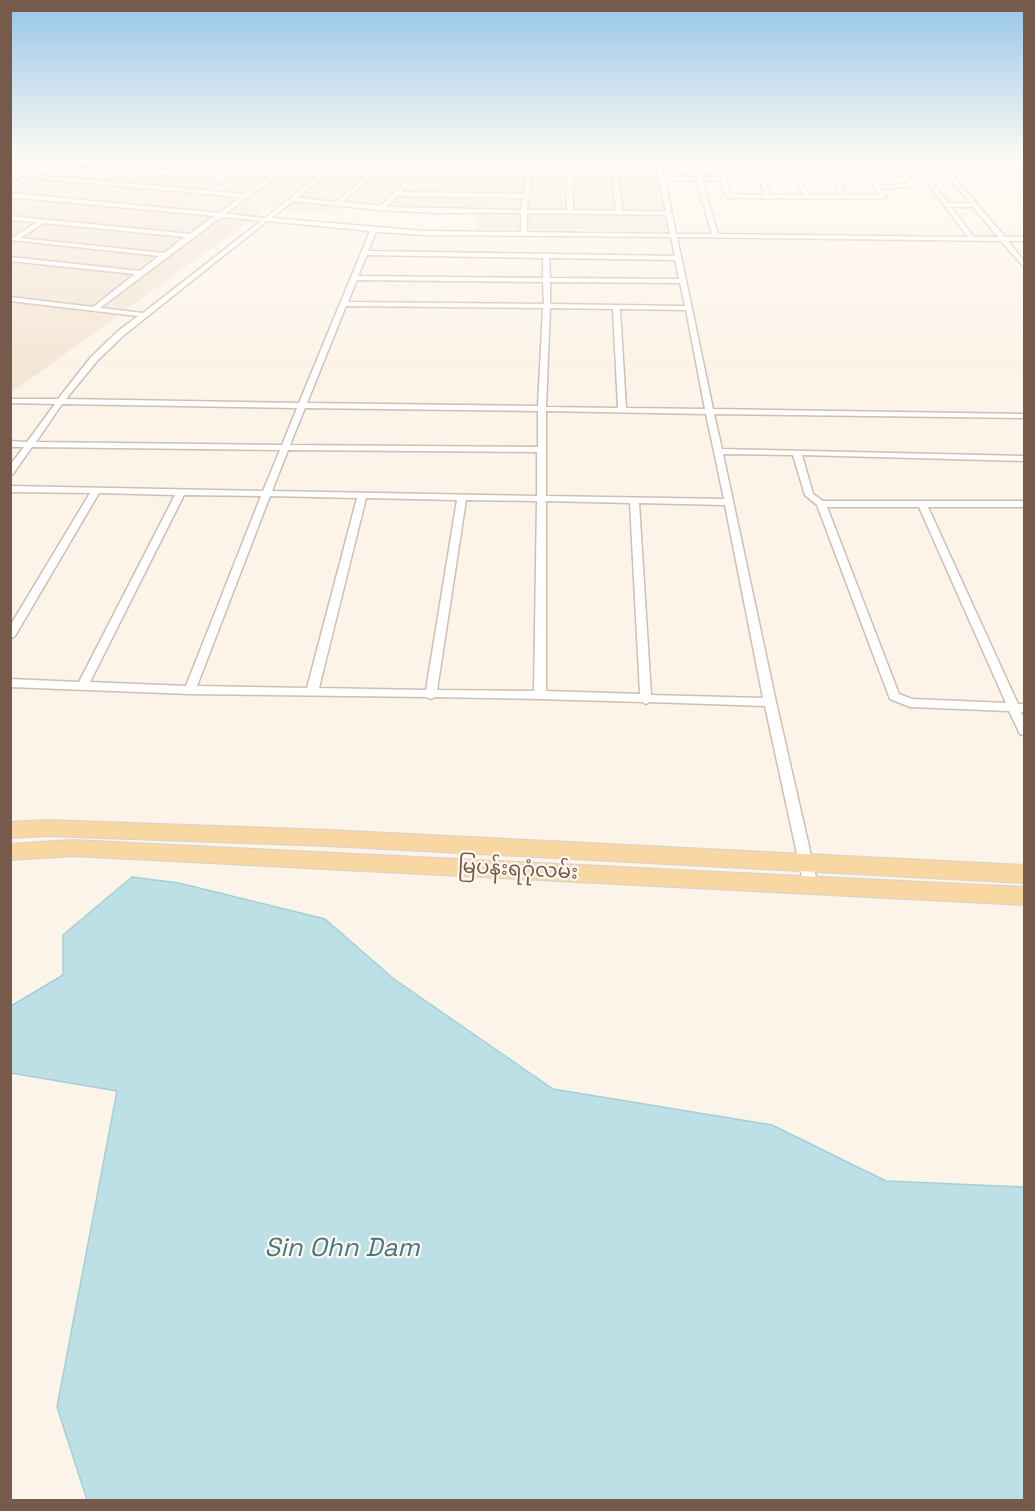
<!DOCTYPE html>
<meta charset="utf-8">
<style>
body{margin:0}
#map{position:relative;width:1035px;height:1511px;overflow:hidden;background:#fcf4e8;font-family:"Space Grotesk",sans-serif}
canvas{display:block}
.frame{position:absolute;inset:0;border:12px solid #765a4c;pointer-events:none}
</style>
<div id="map">
<canvas width="1035" height="1511"></canvas>
<div class="frame"></div>
</div>
<script>
const ctx = document.querySelector('canvas').getContext('2d');
ctx.lineJoin = 'round';
function fillPath(path, color) { ctx.fillStyle = color; ctx.fill(path, 'evenodd'); }
const shape = rows => new Path2D(rows.map(r => 'M' + r).join(''));
function stroke(path, color, width, dash) { ctx.strokeStyle = color; ctx.lineWidth = width; ctx.lineCap = dash ? 'butt' : 'round'; ctx.setLineDash(dash || []); ctx.stroke(path); }
function write(font, color, halo, rows, align = 'center') {
  ctx.font = font + ' "Space Grotesk","Noto Sans Myanmar",sans-serif'; ctx.lineWidth = 4.5; ctx.setLineDash([]); ctx.textBaseline = 'middle'; ctx.strokeStyle = halo; ctx.fillStyle = color; for (const [text, x, y, turn = 0] of rows) {
    ctx.save(); ctx.translate(x, y); ctx.rotate((+turn || 0) * Math.PI / 180); ctx.textAlign = isNaN(turn) ? turn : align; if (halo) ctx.strokeText(text, 0, 0); ctx.fillText(text, 0, 0); ctx.restore();
  }
}
const residential = shape([
 [11,160,655,160,669,231,475,229,480,208,346,208,333,214,264,210,11,393]
]);
const water = shape([
 [132,877,179,883,325,919,394,979,553,1089,772,1125,886,1181,1024,1187,1024,1500,87,1500,57,1407,117,1091,11,1073,11,1006,63,975,63,935,132,877]
]);
const street = shape([
 [10,160,16,160,10,163,10,160],
 [63,160,223,176,238,166,190,160,243,163,247,160,253,160,218,184,215,182,219,179,58,164,37,175,245,194,292,160,298,160,225,214,265,218,339,160,344,160,297,198,336,202,385,160,390,160,342,202,380,206,429,160,434,160,401,192,524,194,528,160,534,160,527,210,567,210,567,160,573,160,573,210,616,211,611,160,617,160,622,211,666,211,655,160,661,160,664,176,695,177,690,160,696,160,701,177,720,177,714,161,721,160,720,162,731,194,765,195,751,160,898,161,916,186,881,189,886,197,883,199,729,198,726,196,721,181,702,180,718,234,968,237,910,160,915,160,948,203,970,203,935,160,940,160,1005,237,1024,237,1024,241,1008,241,1024,261,1024,266,1022,265,1001,241,677,237,713,409,1024,414,1024,418,714,414,722,449,1024,456,1024,461,802,455,813,494,823,501,1024,501,1024,507,928,507,1018,704,1024,704,1024,712,1021,712,1024,719,1024,735,1020,734,1009,711,910,707,890,699,817,505,805,495,793,455,723,454,776,702,818,886,816,890,811,891,806,890,804,886,765,706,650,702,646,704,642,702,540,699,435,697,431,699,427,697,190,694,10,687,10,679,79,682,175,495,99,493,15,636,10,639,10,626,90,493,10,492,10,486,263,491,280,450,32,447,13,474,10,474,10,465,24,447,10,447,10,441,27,442,55,404,10,403,10,399,58,399,91,357,118,331,138,316,10,301,10,297,93,307,135,274,10,261,10,257,140,271,159,256,12,240,12,238,37,222,10,220,10,216,190,234,214,216,10,197,10,193,219,213,241,197,32,178,10,189,10,185,55,161,63,160],
 [756,162,788,162,803,195,771,195,756,162],
 [793,162,824,163,841,195,809,195,793,162],
 [829,163,861,164,879,195,846,195,829,163],
 [867,164,896,165,909,184,879,185,867,164],
 [665,180,696,180,712,234,676,234,665,180],
 [397,196,523,198,521,210,386,207,397,196],
 [293,201,381,210,436,213,521,213,521,232,424,231,271,218,293,201],
 [951,207,973,207,998,237,974,237,951,207],
 [527,213,666,215,670,234,527,232,527,213],
 [221,217,261,221,143,313,100,308,221,217],
 [267,221,370,231,299,403,66,399,97,361,124,335,267,221],
 [44,223,185,237,164,253,20,238,44,223],
 [376,232,424,235,671,237,675,256,368,251,376,232],
 [367,255,543,258,543,278,358,276,367,255],
 [549,258,675,260,679,279,550,278,549,258],
 [357,280,543,282,544,304,348,302,357,280],
 [550,282,680,283,685,306,550,304,550,282],
 [346,306,543,308,538,406,307,403,346,306],
 [550,308,613,309,618,408,546,407,550,308],
 [620,309,686,310,705,409,626,408,620,309],
 [62,404,297,408,282,445,36,442,62,404],
 [305,408,538,411,538,447,290,445,305,408],
 [546,411,706,414,724,499,546,496,546,411],
 [288,450,537,452,537,496,272,491,288,450],
 [184,495,261,496,186,686,90,682,184,495],
 [270,496,357,498,307,688,197,686,270,496],
 [366,498,457,500,426,690,319,688,366,498],
 [466,500,537,501,534,691,437,690,466,500],
 [546,501,630,503,640,694,546,691,546,501],
 [639,503,725,505,763,698,651,695,639,503],
 [827,507,919,507,1006,703,912,699,899,694,827,507]
]);
const secondary = shape([
 [32,160,42,160,10,176,10,171,32,160]
]);
const primary = shape([
 [47,820,329,830,1024,865,1024,883,329,846,47,836,10,838,10,822,47,820],
 [73,840,1024,887,1024,905,73,856,10,860,10,844,73,840]
]);
const streetNames = [
 ["မြပန်းရဂုံလမ်း",518,870,3]
];
const nearWaternames = [
 ["Sin Ohn Dam",342,1249]
];
fillPath(residential, '#f4e6d6');
fillPath(water, '#bce0e6');
stroke(water, '#a2d0d7', 1.5);
stroke(street, '#d0beb0', 3);
stroke(secondary, '#d3beae', 3);
stroke(primary, '#d9d1cd', 2);
fillPath(street, '#fff');
fillPath(secondary, '#fff');
fillPath(primary, '#f9d7a2');
const sky = ctx.createLinearGradient(0, 0, 0, 372);
sky.addColorStop(0, '#96c6e7');
sky.addColorStop(0.43, '#fefaf5');
sky.addColorStop(1, '#fefaf500');
ctx.fillStyle = sky;
ctx.fillRect(0, 0, 1035, 372);
write('20px', '#765a4c', '#fff8ee', streetNames);
write('italic 26px', '#437882', '#fff8ee', nearWaternames);
</script>
